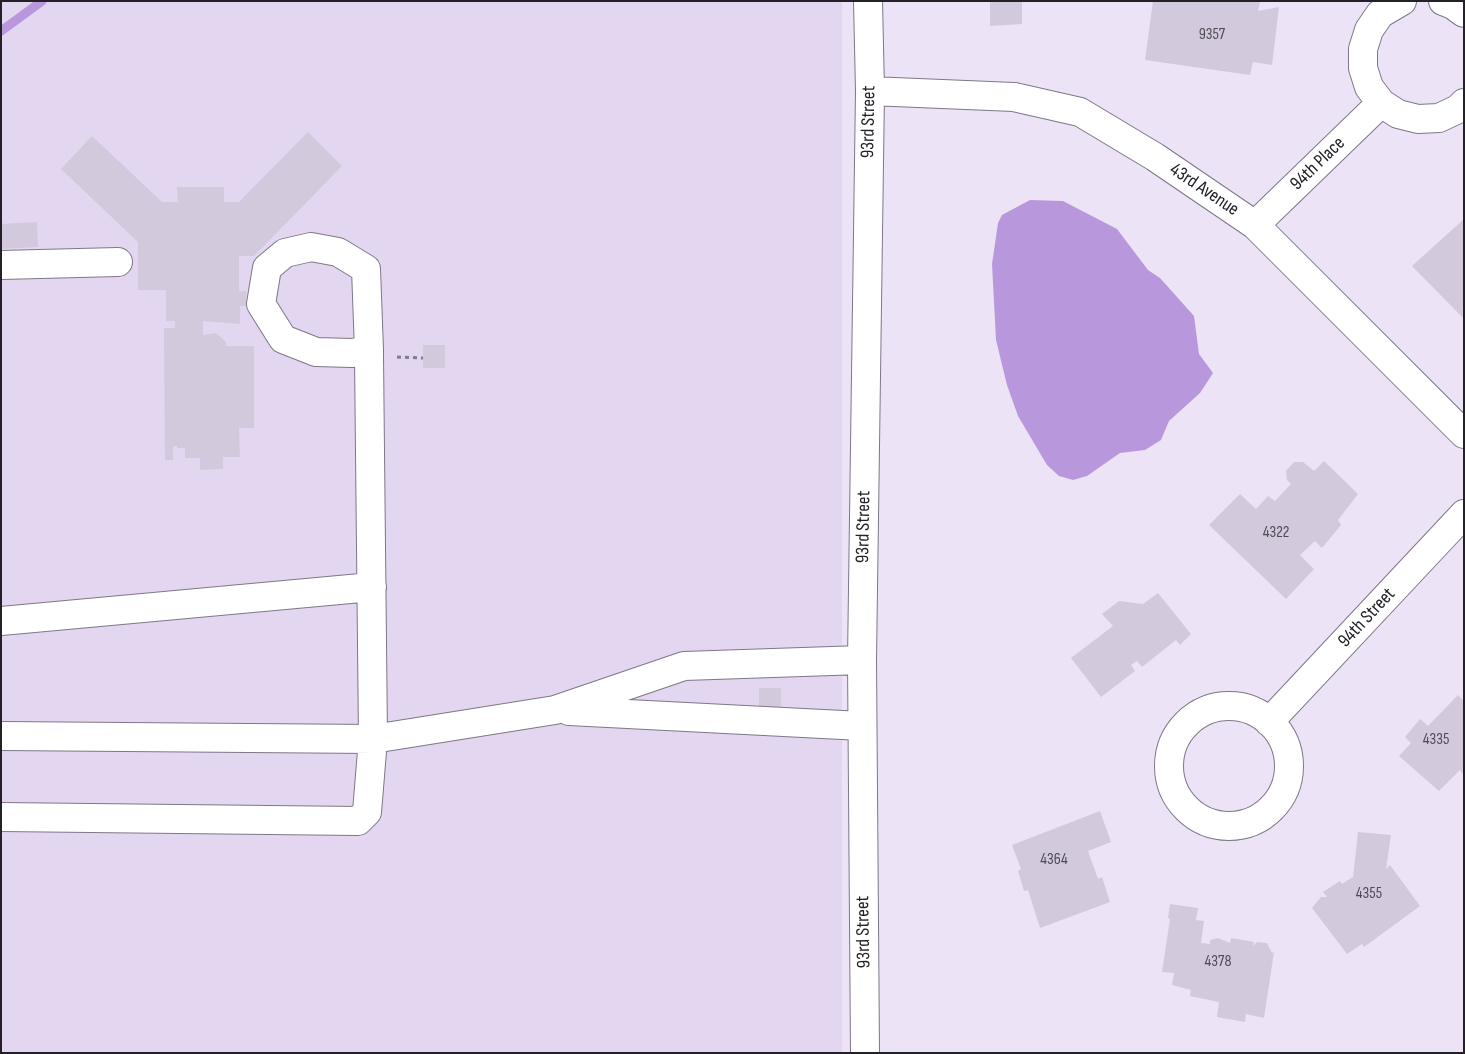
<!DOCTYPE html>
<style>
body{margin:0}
#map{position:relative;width:1465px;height:1054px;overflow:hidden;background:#ece3f6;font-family:"Sofia Sans Condensed",sans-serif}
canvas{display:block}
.frame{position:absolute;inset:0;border:2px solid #232027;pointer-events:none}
</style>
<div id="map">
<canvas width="1465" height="1054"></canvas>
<div class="frame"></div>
</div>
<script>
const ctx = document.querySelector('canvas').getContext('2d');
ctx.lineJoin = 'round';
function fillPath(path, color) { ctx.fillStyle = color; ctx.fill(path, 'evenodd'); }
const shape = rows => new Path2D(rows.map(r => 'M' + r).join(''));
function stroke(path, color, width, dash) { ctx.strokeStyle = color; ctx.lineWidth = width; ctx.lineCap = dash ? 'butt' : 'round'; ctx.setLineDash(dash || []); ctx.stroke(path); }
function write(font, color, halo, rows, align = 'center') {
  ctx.font = font + ' "Sofia Sans Condensed",sans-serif'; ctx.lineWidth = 4.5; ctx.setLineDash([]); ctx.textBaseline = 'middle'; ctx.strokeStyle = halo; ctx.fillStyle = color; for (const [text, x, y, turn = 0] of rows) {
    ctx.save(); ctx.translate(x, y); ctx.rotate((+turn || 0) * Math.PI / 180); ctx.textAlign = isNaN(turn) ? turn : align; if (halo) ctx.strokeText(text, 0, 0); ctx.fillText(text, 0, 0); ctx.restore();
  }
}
const built = shape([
 [1,1,842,1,842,1053,1,1053]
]);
const water = shape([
 [1030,200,1063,201,1117,229,1148,270,1160,278,1194,316,1199,354,1213,373,1200,393,1169,421,1161,440,1145,450,1120,453,1087,476,1073,480,1059,476,1047,465,1018,416,1007,385,996,340,992,264,998,223,1002,215]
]);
const stream = shape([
 [1,31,42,1]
]);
const building = shape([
 [990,1,1022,1,1022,24,990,26],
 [1153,1,1260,2,1258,11,1279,7,1272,65,1253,62,1250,75,1145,60],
 [308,132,342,166,254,256,239,256,239,291,246,291,246,306,240,306,240,324,203,321,203,335,216,333,226,342,226,346,254,346,254,428,239,428,240,457,223,457,223,469,200,470,200,458,185,458,185,448,177,448,177,446,173,446,173,460,165,460,164,328,175,328,175,321,166,321,166,290,138,290,138,242,61,169,92,136,162,202,178,202,177,187,224,187,224,202,239,202],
 [1464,219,1464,319,1412,266],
 [37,222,38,247,1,249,1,224],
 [423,345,445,345,445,368,423,368],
 [1324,461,1358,494,1338,520,1341,525,1322,548,1315,541,1300,555,1314,569,1286,599,1209,525,1240,494,1256,509,1268,496,1275,501,1291,484,1287,480,1286,471,1294,462,1303,462,1314,471],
 [1158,593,1191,634,1180,645,1176,640,1142,667,1137,661,1131,665,1135,671,1101,697,1071,658,1113,626,1102,614,1119,601,1143,604],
 [759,688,781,688,781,710,759,710],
 [1458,695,1464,701,1464,776,1460,770,1439,791,1399,756,1411,743,1405,737,1420,719,1428,726],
 [1100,811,1111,842,1088,851,1098,879,1102,877,1110,902,1040,928,1028,890,1024,891,1018,871,1021,869,1012,845],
 [1358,832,1391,835,1386,869,1390,865,1420,906,1364,947,1362,944,1347,954,1312,908,1321,897,1327,897,1323,892,1340,881,1342,884,1353,877],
 [1170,904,1198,908,1196,920,1204,921,1201,943,1210,944,1210,940,1218,938,1230,943,1231,938,1254,942,1253,946,1257,942,1267,943,1272,953,1274,952,1264,1018,1246,1014,1245,1022,1217,1017,1219,1002,1190,996,1191,990,1172,985,1174,973,1162,972,1170,919,1168,918]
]);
const path = shape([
 [397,357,423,358]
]);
const minor = shape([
 [1402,1,1380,14,1369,30,1363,49,1363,68,1369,87,1381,103,1398,114,1418,119,1439,118,1458,109,1464,103],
 [1443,1,1453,5,1464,13],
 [870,91,1014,97,1080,112,1155,157,1255,225,1464,434],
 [1255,225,1381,103],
 [1,265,118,262],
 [1,621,372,587],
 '1169 766a60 60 0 1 1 120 0a60 60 0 1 1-120 0Z',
 [569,711,862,726],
 [1269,722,1464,514],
 [1,736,373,739,555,710,684,666,862,660],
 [1,817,358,821,367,812,373,739,369,356,369,350,366,269,338,252,311,247,285,253,267,268,261,304,283,339,316,352,352,353,369,350],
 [865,1053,862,660,870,91,868,1]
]);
const numberNames = [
 ["9357",1212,35],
 ["4322",1276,533],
 ["4335",1436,740],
 ["4364",1054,860],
 ["4355",1369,894],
 ["4378",1218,962]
];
const streetNames = [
 ["93rd Street",869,122,-89],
 ["94th Place",1318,164,-44],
 ["43rd Avenue",1204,190,34],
 ["93rd Street",864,527,-89],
 ["94th Street",1367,618,-47],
 ["93rd Street",864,932,-91]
];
fillPath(built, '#e3d6f1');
fillPath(water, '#b997dc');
stroke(stream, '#b997dc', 9);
fillPath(building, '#d2c9dd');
stroke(minor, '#7f7788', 30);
stroke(path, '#817c88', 3, [4, 4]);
stroke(minor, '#fff', 28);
write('16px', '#4f4a54', null, numberNames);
write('19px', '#232027', '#fff', streetNames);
</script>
